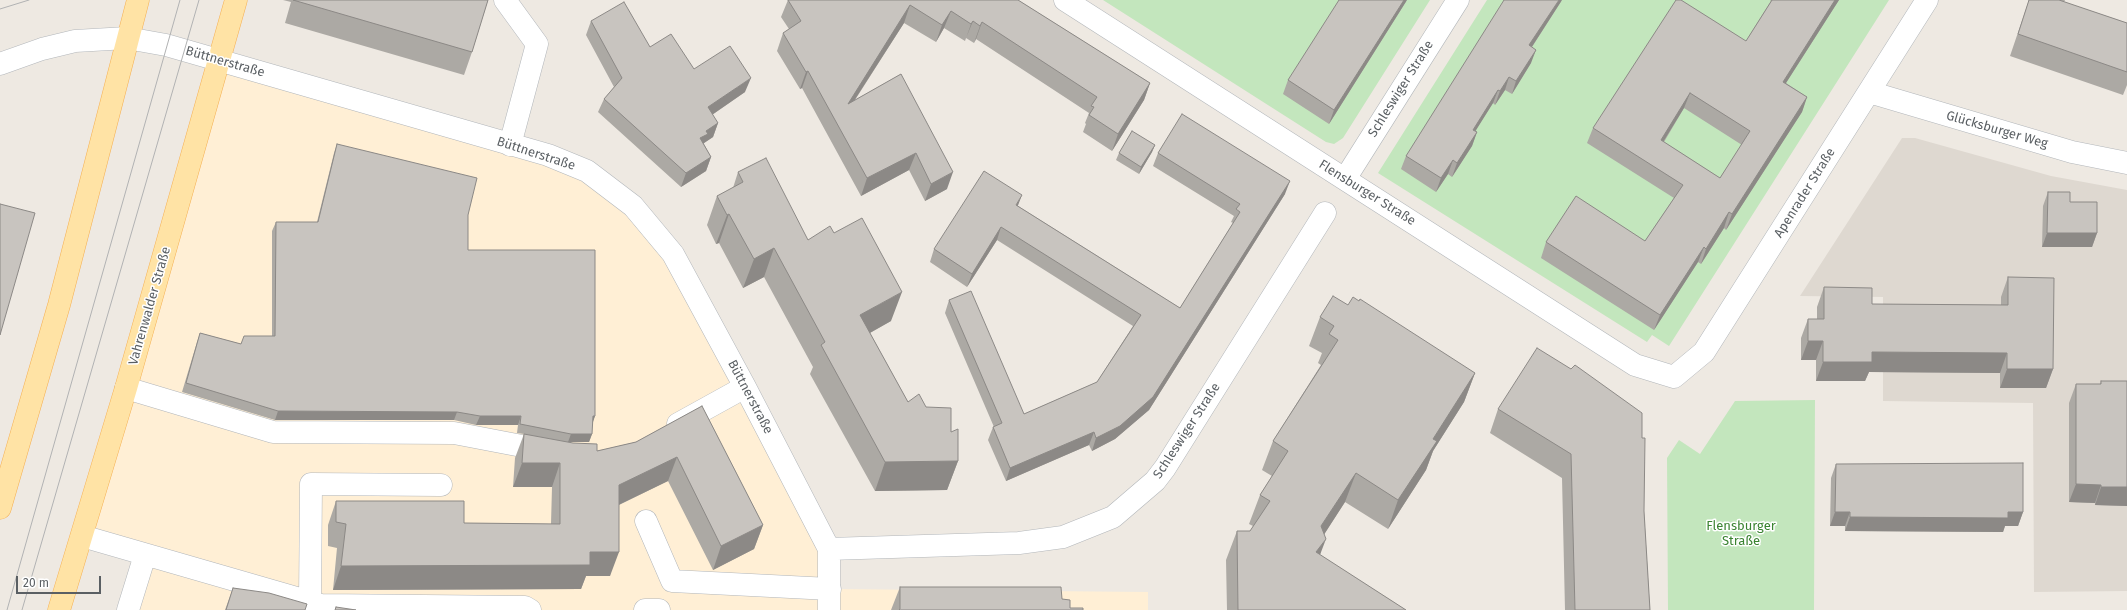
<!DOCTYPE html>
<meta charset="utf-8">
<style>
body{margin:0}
#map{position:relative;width:2127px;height:610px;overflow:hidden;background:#eee9e2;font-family:"Fira Sans",sans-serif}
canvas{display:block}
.scale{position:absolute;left:16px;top:576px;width:85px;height:18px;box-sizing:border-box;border:2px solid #5a5f63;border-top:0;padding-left:5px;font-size:12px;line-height:14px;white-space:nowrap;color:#5a5f63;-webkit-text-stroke:3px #fff;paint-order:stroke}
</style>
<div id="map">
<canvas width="2127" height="610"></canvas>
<div class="scale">20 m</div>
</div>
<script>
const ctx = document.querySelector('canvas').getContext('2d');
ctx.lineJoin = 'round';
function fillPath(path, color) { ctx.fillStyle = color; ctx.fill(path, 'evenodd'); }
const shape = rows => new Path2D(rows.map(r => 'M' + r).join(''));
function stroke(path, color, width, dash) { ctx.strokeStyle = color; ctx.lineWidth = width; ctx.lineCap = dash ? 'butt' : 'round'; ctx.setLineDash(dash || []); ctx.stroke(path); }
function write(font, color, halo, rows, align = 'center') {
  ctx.font = font + ' "Fira Sans",sans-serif'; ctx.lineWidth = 3; ctx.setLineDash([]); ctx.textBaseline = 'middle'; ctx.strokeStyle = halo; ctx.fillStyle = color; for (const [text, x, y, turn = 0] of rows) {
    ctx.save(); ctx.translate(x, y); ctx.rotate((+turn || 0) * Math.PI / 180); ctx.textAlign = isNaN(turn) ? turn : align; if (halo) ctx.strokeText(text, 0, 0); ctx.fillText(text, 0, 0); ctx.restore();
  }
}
const commercial = shape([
 [220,61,548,155,633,206,829,549,830,589,1148,592,1148,610,128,610,145,555,82,536]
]);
const education = shape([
 [1902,138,1915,138,2051,176,2127,190,2127,591,2034,592,2033,403,1883,401,1883,297,1800,296]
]);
const green = shape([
 [1103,0,1430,0,1343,138,1334,144,1326,142],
 [1487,0,1889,0,1669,346,1652,335,1647,342,1378,173],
 [1815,400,1814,610,1668,610,1667,458,1679,440,1700,454,1735,401]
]);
const minor = shape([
 [505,0,537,44,510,145],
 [1065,0,1635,365,1674,377,1704,352,1927,0],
 [0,64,42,49,75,41,127,38,166,45,548,155,587,171,633,206,673,254,745,387,829,549,829,610],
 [1869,92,2072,152,2127,163],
 [1345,179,1458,0],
 [126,388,273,432,454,433,548,451],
 [678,424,745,387],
 [646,521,672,581,830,589],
 [82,536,321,605,525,607,530,610],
 [829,549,1019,543,1063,537,1113,517,1155,481,1165,468,1325,213],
 [310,602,311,484,441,485],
 [128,610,145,555],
 [645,610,659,610]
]);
const major = shape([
 [0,508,59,305,138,0],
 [59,610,126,388,236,0]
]);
const tram = shape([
 [0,9,29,0],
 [7,610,180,0],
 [22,610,199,0]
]);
const wall = shape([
 [283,0,488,0,472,52,464,75,285,23,291,2],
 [788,0,1018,0,1150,83,1144,100,1112,151,1083,132,1086,124,1085,123,1089,113,976,39,974,43,966,38,965,41,944,28,936,42,904,23,855,100,901,74,947,189,925,201,909,170,861,196,802,88,800,89,777,51,783,33,789,29,781,17],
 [1407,0,1329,124,1283,94,1288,80],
 [1562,0,1532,47,1531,63,1512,94,1505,90,1495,105,1493,103,1475,131,1477,132,1472,146,1452,177,1448,174,1436,192,1401,169,1406,156],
 [1770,0,1839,0,1786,83,1807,97,1802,112,1726,230,1724,228,1701,264,1698,262,1654,330,1541,258,1546,242,1645,241,1674,198,1587,143,1593,128,1746,41,1771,1],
 [1684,108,1742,145,1720,178,1664,142],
 [2029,0,2065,0,2064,2,2127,23,2127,85,2123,95,2010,56],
 [591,21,650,47,694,69,745,92,712,115,718,123,713,137,704,143,704,144,711,157,706,171,681,187,598,112,604,99,614,87,586,35],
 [337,144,468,215,468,250,595,416,592,423,592,434,589,442,568,442,597,451,636,442,702,406,763,525,754,549,713,570,668,481,619,505,610,576,586,576,581,589,333,590,337,548,328,546,328,525,336,501,464,523,551,524,552,487,513,487,515,458,524,434,517,433,518,425,476,425,454,420,275,420,182,392,197,342,200,333,241,344,272,336,272,231,276,222,317,222,334,153],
 [1155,145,1152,152,1139,174,1116,160,1119,153],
 [1158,153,1285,194,1149,410,1115,439,1092,451,1089,445,1006,481,988,440,993,427,994,427,945,313,949,300,1024,414,1097,382,1133,326,997,240,967,287,930,262,934,249,1018,206,1180,308,1233,223,1231,222,1234,216,1153,166],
 [738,172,891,321,870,333,908,402,926,407,951,432,958,461,947,490,875,491,810,374,813,367,764,277,743,288,719,243,716,244,707,225,717,196,733,188],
 [2048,192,2097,233,2092,247,2042,247,2043,206],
 [2008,277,2053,369,2046,388,2000,388,2000,373,1869,372,1865,381,1816,381,1816,360,1801,360,1801,338,1808,319,1817,319,1817,307,1824,287,1872,304,2001,305,2001,297],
 [1348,305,1475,373,1464,402,1433,451,1426,470,1388,529,1345,502,1324,534,1320,555,1406,610,1227,610,1226,560,1237,531,1250,531,1253,526,1249,524,1260,495,1272,476,1262,470,1273,441,1321,365,1318,363,1322,353,1309,346,1320,317],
 [2101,381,2127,381,2127,506,2095,505,2095,503,2069,502,2069,403,2076,384,2100,384],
 [1498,409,1642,438,1644,511,1650,610,1565,610,1562,478,1490,433],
 [1836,464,2023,512,2018,526,2005,526,2003,532,1845,531,1845,526,1830,526,1831,478],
 [900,587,1062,599,1070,608,1083,610,891,610],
 [233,588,305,610,225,610]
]);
const shadedWall = shape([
 [1404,0,1407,0,1329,124,1334,110],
 [1559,0,1562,0,1524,59,1529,45],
 [1835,0,1839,0,1777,97,1783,82],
 [910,5,904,23,841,121,848,104],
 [951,11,944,28,936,42,942,25],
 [973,21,966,38,965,41,971,24],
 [982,22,976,39,974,43,980,26],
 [1536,50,1531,63,1512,94,1516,81],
 [808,71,802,88,800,89,806,72],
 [1509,77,1505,90,1495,105,1500,91],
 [751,78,745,92,703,121,708,107],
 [1150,83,1144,100,1112,151,1118,134],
 [1498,90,1493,103,1468,143,1473,130],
 [1690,93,1684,108,1655,155,1661,140],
 [1807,97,1802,112,1726,230,1732,214],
 [718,123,713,137,704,143,702,147,700,138,706,131],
 [1477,132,1472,146,1452,177,1457,163],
 [1155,145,1152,152,1139,174,1141,167],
 [916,153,909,170,861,196,867,178],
 [711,157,706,171,681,187,686,173],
 [1453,160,1448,174,1436,192,1441,178],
 [953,172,947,189,925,201,931,184],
 [1290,181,1285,194,1149,410,1115,439,1092,451,1096,438],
 [1022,195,1017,208,1016,205],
 [1729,212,1724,228,1701,264,1706,249],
 [729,214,719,243,716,244,727,215],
 [1001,227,997,240,967,287,972,274],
 [2047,233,2097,233,2092,247,2042,247],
 [1704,247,1698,262,1654,330,1660,315],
 [774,248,764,277,743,288,754,259],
 [902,292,891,321,850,344,860,315],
 [1808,341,1823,341,1816,360,1801,360],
 [1872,352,2007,353,2000,373,1869,372,1865,381,1816,381,1823,362],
 [2007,369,2053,369,2046,388,2000,388],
 [1475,373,1464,402,1433,451,1426,470,1388,529,1398,500,1433,439],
 [278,411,457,412,454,420,275,420],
 [480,416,521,416,518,425,476,425],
 [593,416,595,416,592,425],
 [1094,432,1089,445,1006,481,1010,468],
 [571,434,592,434,589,442,568,442],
 [677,457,668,481,610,509,619,485],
 [958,461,947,490,875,491,885,462],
 [522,463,560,463,552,487,513,487],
 [1356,473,1345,502,1311,555,1321,526],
 [2076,484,2101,485,2095,503,2069,502],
 [2101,487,2127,487,2127,506,2095,505],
 [1835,512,1850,512,1845,526,1830,526],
 [2008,512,2023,512,2018,526,2005,526,2003,532,1845,531,1850,517],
 [763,525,754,549,713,570,721,546],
 [1326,539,1315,568,1316,552],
 [590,552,619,552,610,576,586,576,581,589,333,590,341,566]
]);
const building = shape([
 [294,0,488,0,472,52,293,0,294,0],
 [788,0,1018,0,1150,83,1118,134,1089,115,1094,107,1091,106,1097,97,982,22,980,26,973,21,971,24,951,11,942,25,910,5,848,104,901,74,953,172,931,184,916,153,867,178,808,71,806,72,783,33,801,21,788,0],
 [1339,0,1404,0,1334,110,1288,80,1339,0],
 [1504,0,1559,0,1529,45,1536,50,1516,81,1509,77,1500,91,1498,90,1473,130,1477,132,1457,163,1453,160,1441,178,1406,156,1504,0],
 [1676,0,1681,0,1746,41,1772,0,1835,0,1783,82,1807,97,1732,214,1729,212,1706,249,1704,247,1660,315,1546,242,1576,196,1645,241,1683,185,1593,128,1676,0],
 [1690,93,1750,131,1720,178,1661,140,1690,93],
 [2029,0,2059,0,2127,23,2127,72,2018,34,2029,0],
 [624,2,650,47,671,34,694,69,730,46,751,78,708,107,718,123,706,131,708,134,700,138,711,157,686,173,604,99,622,78,591,21,624,2],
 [1182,114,1290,181,1153,397,1120,426,1096,438,1094,432,1010,468,993,427,1002,423,949,300,971,291,1024,414,1097,382,1141,315,1001,227,972,274,934,249,984,171,1022,195,1016,205,1180,308,1240,212,1236,209,1240,204,1158,153,1182,114],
 [1132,131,1155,145,1141,167,1119,153,1132,131],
 [337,144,477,178,468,215,468,250,595,250,595,416,593,416,592,434,571,434,520,424,521,416,480,416,457,412,278,411,186,383,200,333,241,344,244,336,275,336,276,222,318,222,337,144],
 [766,158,808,240,830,226,834,233,862,218,902,292,860,315,908,402,919,394,926,407,951,408,951,432,958,429,958,461,885,462,821,345,825,342,774,248,754,259,729,214,727,215,717,196,743,182,738,172,766,158],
 [2048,192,2070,192,2070,202,2097,202,2097,233,2047,233,2048,192],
 [0,204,35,213,0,335,0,204],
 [2008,277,2054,278,2053,369,2007,369,2007,353,1872,352,1872,362,1823,362,1823,341,1808,341,1808,319,1824,319,1824,287,1872,288,1872,304,2008,305,2008,277],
 [1333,296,1348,305,1353,297,1359,301,1360,299,1475,373,1433,439,1437,441,1398,500,1356,473,1321,526,1326,539,1316,552,1406,610,1238,610,1237,531,1250,531,1270,501,1260,495,1288,451,1273,441,1338,340,1329,334,1334,326,1320,317,1333,296],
 [1537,348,1571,369,1575,365,1642,413,1642,438,1645,438,1644,511,1650,610,1575,610,1571,454,1498,409,1537,348],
 [2101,381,2127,381,2127,487,2101,487,2101,485,2076,484,2076,384,2101,384,2101,381],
 [702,406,763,525,721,546,677,457,619,485,619,552,590,552,590,565,341,566,346,524,336,522,336,501,464,501,464,523,560,524,560,463,522,463,524,434,573,443,597,444,597,451,636,442,702,406],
 [2023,463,2023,512,2008,512,2008,518,1850,517,1850,512,1835,512,1836,464,2023,463],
 [900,587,1061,587,1062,599,1070,600,1070,608,1083,608,1083,610,899,610,900,609,900,587],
 [233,588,269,593,307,604,305,610,226,610,233,588],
 [336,607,356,610,335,610,336,607]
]);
const streetNames = [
 ["Büttnerstraße",225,62,16],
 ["Schleswiger Straße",1401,89,-58],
 ["Glücksburger Weg",1997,130,16],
 ["Büttnerstraße",536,154,18],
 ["Flensburger Straße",1367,193,32],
 ["Apenrader Straße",1805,193,-58],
 ["Vahrenwalder Straße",150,306,-74],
 ["Büttnerstraße",750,397,62],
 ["Schleswiger Straße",1187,431,-57]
];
const parkNames = [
 ["Flensburger",1741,526],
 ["Straße",1741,541]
];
fillPath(commercial, '#ffefd5');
fillPath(education, '#ded8d0');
fillPath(green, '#c3e6bd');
stroke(minor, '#b2b6ba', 23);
stroke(major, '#f5b053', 23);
stroke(minor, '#fff', 22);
stroke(major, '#ffe3a5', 22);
stroke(tram, '#b1b2b3', 1);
fillPath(wall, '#aca9a4');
fillPath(shadedWall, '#8c8986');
fillPath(building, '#c8c4bf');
stroke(building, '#8c8986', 1);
write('13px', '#5a5f63', '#fff', streetNames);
write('13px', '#3a8331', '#fff', parkNames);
</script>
